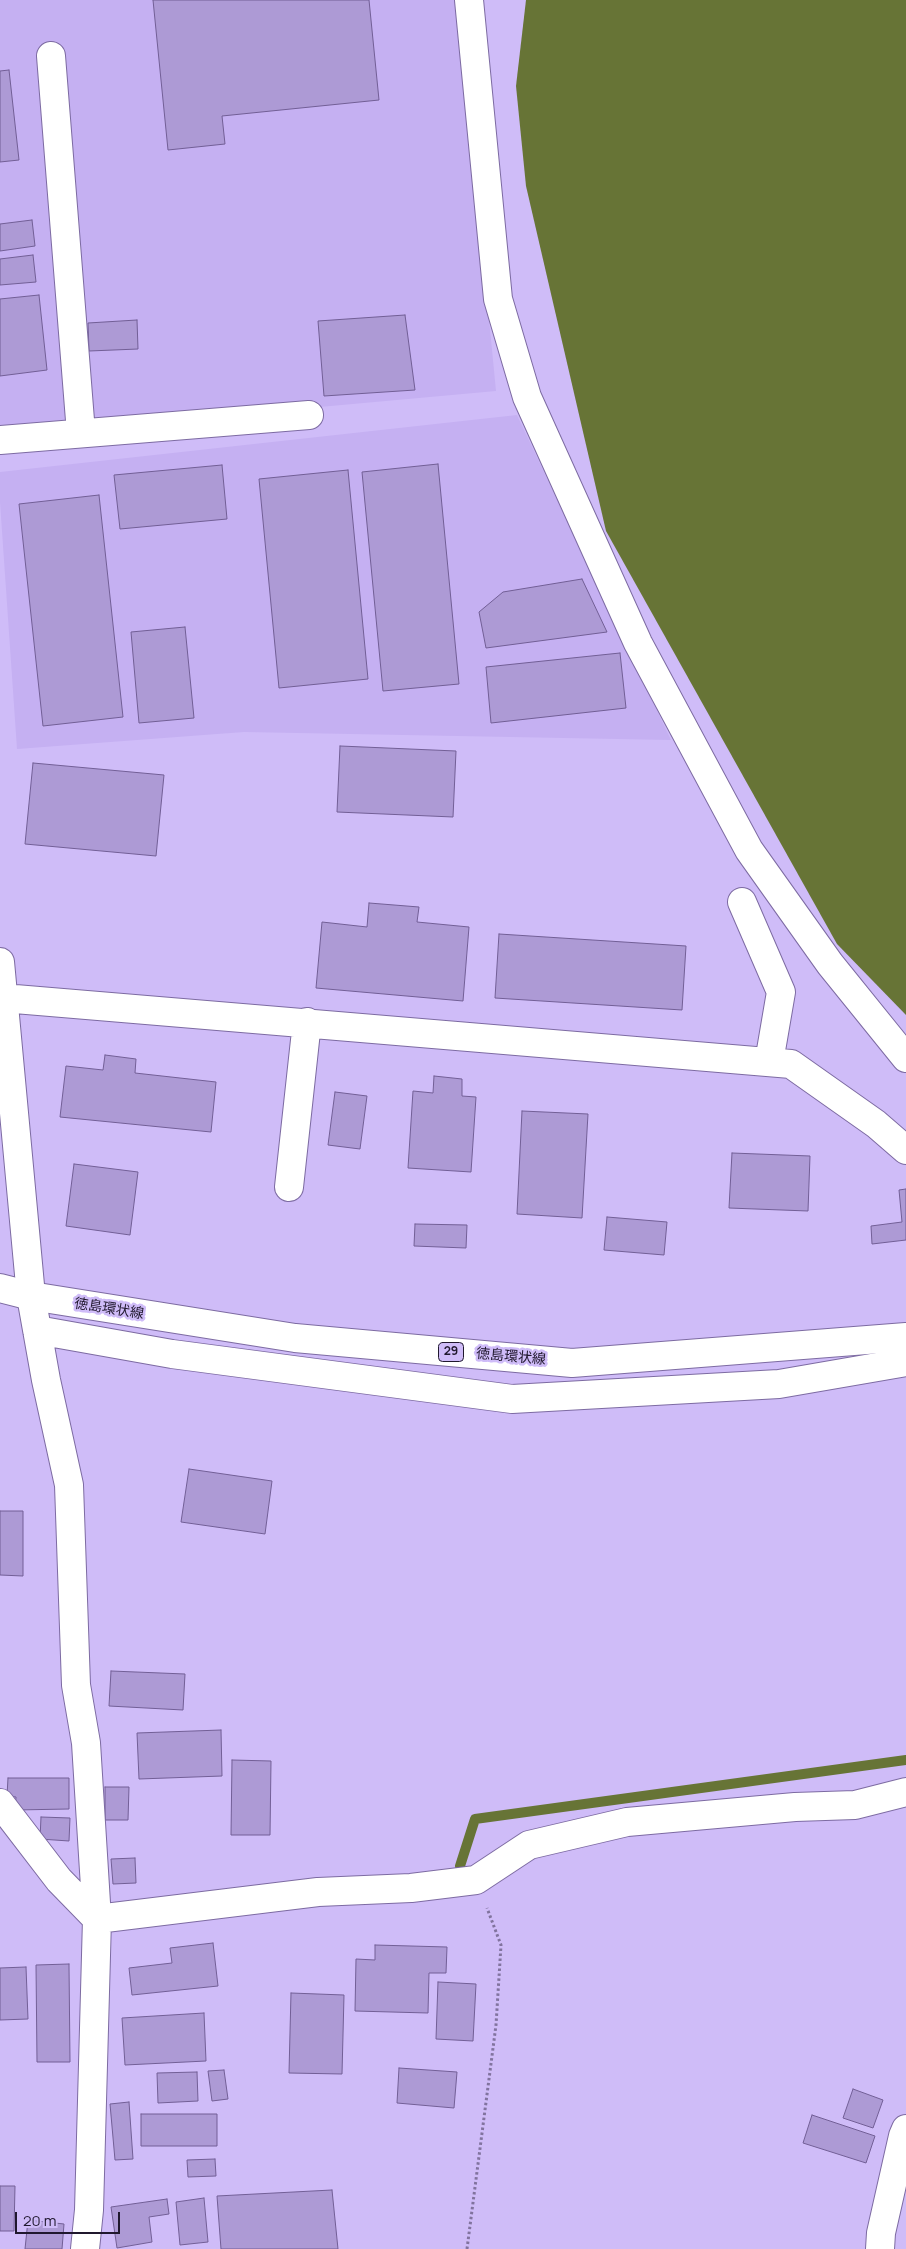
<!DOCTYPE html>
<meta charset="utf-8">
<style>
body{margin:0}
#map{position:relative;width:906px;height:2249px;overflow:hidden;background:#cfbcf8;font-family:Manrope,sans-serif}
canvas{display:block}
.scale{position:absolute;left:15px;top:2212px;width:105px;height:22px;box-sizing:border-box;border:2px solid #20182e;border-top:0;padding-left:6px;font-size:15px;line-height:18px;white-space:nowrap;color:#20182e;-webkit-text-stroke:4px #cfbcf8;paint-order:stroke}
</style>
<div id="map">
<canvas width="906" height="2249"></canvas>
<div class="scale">20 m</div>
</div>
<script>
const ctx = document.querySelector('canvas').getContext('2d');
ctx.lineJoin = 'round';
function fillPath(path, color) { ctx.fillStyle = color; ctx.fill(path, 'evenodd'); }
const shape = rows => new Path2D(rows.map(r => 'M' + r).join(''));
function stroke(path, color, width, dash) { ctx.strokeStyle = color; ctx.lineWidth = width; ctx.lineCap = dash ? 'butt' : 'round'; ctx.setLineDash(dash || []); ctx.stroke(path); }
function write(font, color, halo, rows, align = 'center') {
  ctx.font = font + ' Manrope,"Noto Sans JP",sans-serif'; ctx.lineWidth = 5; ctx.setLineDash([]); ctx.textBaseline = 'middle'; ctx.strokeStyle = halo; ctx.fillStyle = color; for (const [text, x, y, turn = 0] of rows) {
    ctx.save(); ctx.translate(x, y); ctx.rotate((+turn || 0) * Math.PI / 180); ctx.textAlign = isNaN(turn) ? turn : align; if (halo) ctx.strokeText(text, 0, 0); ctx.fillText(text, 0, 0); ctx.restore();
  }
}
const built = shape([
 [0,0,458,0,496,391,0,436],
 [517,415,671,740,244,732,17,749,0,502,0,472]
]);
const water = shape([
 [526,0,906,0,906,1015,837,944,606,531,526,186,516,86]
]);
const stream = shape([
 [460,1866,475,1819,906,1760]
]);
const building = shape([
 [153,0,369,0,379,100,222,116,225,144,168,150,153,0],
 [9,70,19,160,0,162,0,71,9,70],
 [32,220,35,246,0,251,0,224,32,220],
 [33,255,36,282,0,285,0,259,33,255],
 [39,295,47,370,0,376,0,299,39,295],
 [405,315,415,390,324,396,318,321,405,315],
 [137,320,138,349,89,351,88,323,137,320],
 [438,464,459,684,383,691,362,472,438,464],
 [222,465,227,519,120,529,114,475,222,465],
 [348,470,368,679,279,688,259,479,348,470],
 [99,495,123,717,43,726,19,504,99,495],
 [582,579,607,632,486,648,479,612,503,592,582,579],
 [185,627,194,718,139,723,131,632,185,627],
 [620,653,626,708,491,723,486,667,620,653],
 [340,746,456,751,453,817,337,812,340,746],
 [33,763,164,775,156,856,25,844,33,763],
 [369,903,419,907,417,922,469,927,463,1001,316,988,322,922,367,927,369,903],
 [499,934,686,946,682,1010,495,998,499,934],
 [105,1055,136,1059,135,1073,216,1082,211,1132,60,1117,66,1066,103,1070,105,1055],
 [434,1076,462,1079,462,1096,476,1097,471,1172,408,1168,413,1091,433,1093,434,1076],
 [335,1092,367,1096,360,1149,328,1145,335,1092],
 [522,1111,588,1114,582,1218,517,1214,522,1111],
 [732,1153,810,1156,808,1211,729,1208,732,1153],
 [74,1164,138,1172,130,1235,66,1226,74,1164],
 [906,1189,906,1240,872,1244,871,1226,902,1222,899,1190,906,1189],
 [607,1217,667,1222,664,1255,604,1250,607,1217],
 [415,1224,467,1225,466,1248,414,1246,415,1224],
 [189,1469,272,1481,265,1534,181,1522,189,1469],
 [0,1511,23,1511,23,1576,0,1575,0,1511],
 [111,1671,185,1674,183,1710,109,1706,111,1671],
 [221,1730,222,1776,139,1779,137,1733,221,1730],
 [232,1760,271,1761,270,1835,231,1835,232,1760],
 [8,1778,69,1778,69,1809,15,1810,16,1797,7,1796,8,1778],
 [105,1787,129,1787,128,1820,105,1820,105,1787],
 [41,1817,70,1818,69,1841,40,1839,41,1817],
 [135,1858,136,1883,113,1884,111,1859,135,1858],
 [213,1943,218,1986,132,1995,129,1968,172,1963,170,1948,213,1943],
 [375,1945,447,1947,446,1973,429,1973,428,2013,355,2011,356,1959,375,1960,375,1945],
 [69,1964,70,2062,37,2062,36,1965,69,1964],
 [26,1967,28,2019,0,2020,0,1968,26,1967],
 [438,1982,476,1984,473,2041,436,2039,438,1982],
 [291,1993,344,1995,342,2074,289,2073,291,1993],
 [204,2013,206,2061,125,2065,122,2018,204,2013],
 [399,2068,457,2072,454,2108,397,2103,399,2068],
 [224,2070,228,2099,212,2101,208,2071,224,2070],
 [197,2072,198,2101,158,2103,157,2073,197,2072],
 [853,2089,883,2100,873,2128,843,2118,853,2089],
 [129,2102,133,2159,115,2160,110,2104,129,2102],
 [141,2114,217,2114,217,2146,141,2146,141,2114],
 [812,2115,875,2136,866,2163,803,2143,812,2115],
 [215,2159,216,2176,188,2177,187,2160,215,2159],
 [0,2186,15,2186,14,2231,0,2231,0,2186],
 [332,2190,338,2249,221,2249,217,2196,332,2190],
 [204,2198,208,2242,180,2245,176,2202,204,2198],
 [167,2199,169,2214,149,2217,152,2242,117,2248,111,2207,167,2199],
 [28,2220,64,2224,62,2249,25,2249,28,2220]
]);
const path = shape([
 [467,2249,496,2025,501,1945,487,1908]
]);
const minor = shape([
 [469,0,498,299,527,397,638,643,749,850,830,964,906,1058],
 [51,56,81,433],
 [0,440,309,415],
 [742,902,781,992,769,1062],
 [0,962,31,1296,46,1380,69,1485,76,1685,86,1743,97,1919,89,2210,85,2249],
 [3,998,791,1064,876,1124,906,1150],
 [289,1187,307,1022],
 [37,1330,172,1354,512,1399,779,1384,906,1362],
 [0,1803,59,1880,97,1919,318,1892,411,1888,476,1880,529,1845,627,1822,795,1807,855,1805,906,1792],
 [880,2249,881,2233,903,2136,906,2129]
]);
const major = shape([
 [0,1288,31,1296,295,1338,572,1363,906,1337]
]);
const shields = [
 [451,1352,25]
];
const shieldNames = [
 ["29",451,1352]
];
const streetNames = [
 ["徳島環状線",109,1309,9],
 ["徳島環状線",511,1357,5]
];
fillPath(built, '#c5b0f2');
fillPath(water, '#677436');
stroke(stream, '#677436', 10);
fillPath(building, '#ad9ad5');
stroke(building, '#725f96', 1);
stroke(minor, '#7d6ba2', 30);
stroke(major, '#7d6ba2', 30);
stroke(path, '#81739e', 3, [2.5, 2.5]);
stroke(minor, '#fff', 28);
stroke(major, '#fff', 28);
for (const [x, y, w] of shields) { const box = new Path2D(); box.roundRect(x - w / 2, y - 9.5, w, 19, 4); ctx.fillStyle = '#cfbcf8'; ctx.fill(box); stroke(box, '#20182e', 1); }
write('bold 12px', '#20182e', null, shieldNames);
write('14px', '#20182e', '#cfbcf8', streetNames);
</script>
